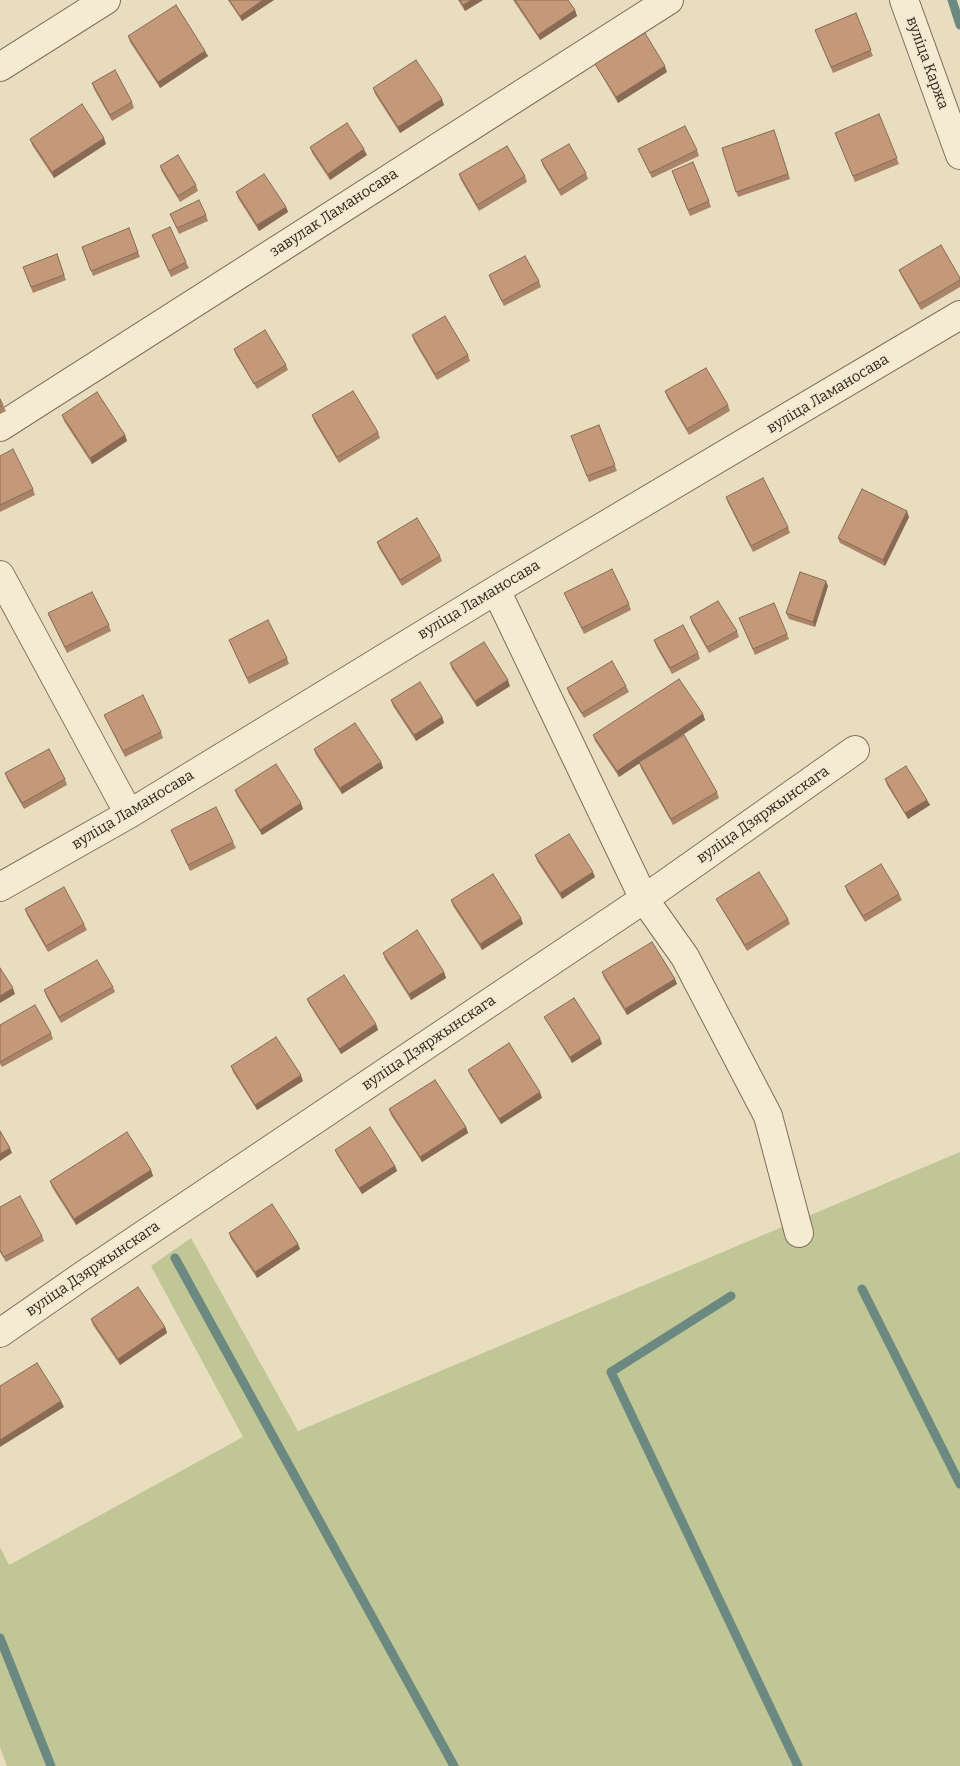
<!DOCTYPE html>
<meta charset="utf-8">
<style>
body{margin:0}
canvas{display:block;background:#e9ddc0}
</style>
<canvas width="960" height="1766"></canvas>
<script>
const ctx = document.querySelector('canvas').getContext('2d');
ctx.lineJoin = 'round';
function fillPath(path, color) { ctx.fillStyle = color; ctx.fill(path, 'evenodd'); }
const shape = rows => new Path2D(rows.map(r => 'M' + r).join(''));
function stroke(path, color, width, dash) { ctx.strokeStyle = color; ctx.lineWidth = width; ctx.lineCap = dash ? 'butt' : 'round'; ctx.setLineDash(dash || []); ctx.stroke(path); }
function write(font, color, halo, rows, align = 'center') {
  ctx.font = font + ' Bitter,serif'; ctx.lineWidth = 4; ctx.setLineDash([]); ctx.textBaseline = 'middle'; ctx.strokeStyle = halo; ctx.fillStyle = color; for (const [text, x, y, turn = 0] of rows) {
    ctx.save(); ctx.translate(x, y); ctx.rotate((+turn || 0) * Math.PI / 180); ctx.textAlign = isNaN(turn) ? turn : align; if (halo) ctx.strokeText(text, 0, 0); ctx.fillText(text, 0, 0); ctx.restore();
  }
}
const green = shape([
 [960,1152,960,1766,7,1766,0,1747,0,1547,9,1565,243,1437,151,1266,191,1238,298,1431]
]);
const stream = shape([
 [952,0,960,25],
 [175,1258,454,1766],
 [862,1289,960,1484],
 [731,1296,611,1372,798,1766],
 [0,1638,51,1766]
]);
const minor = shape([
 [904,0,960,155],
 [0,67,106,0],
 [0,427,669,0],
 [0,575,129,814],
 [496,590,644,899,685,957,768,1116,799,1233],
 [0,887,129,814,496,590,960,315],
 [0,1333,85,1274,644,899,855,750]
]);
const wall = shape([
 [228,0,274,0,242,21],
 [458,0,483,0,465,11],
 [513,0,568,0,575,10,577,16,540,40],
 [856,13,873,56,833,73,815,30],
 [128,36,205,51,208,56,160,88,130,42],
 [595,64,667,72,618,103,598,69],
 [92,83,132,102,134,108,112,121,94,89],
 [373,88,444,105,400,133,375,94],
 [879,114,899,164,855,182,837,138],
 [774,130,790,179,738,197,722,148],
 [30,139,106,144,54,178,32,145],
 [310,147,367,155,330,180,312,153],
 [638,149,697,150,699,156,652,178],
 [541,160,586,173,588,179,561,196,543,166],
 [160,166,196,185,198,191,180,202,162,172],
 [459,174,525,176,527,182,479,211,461,180],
 [674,177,709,201,711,207,690,216],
 [236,192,286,207,288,212,259,231,238,198],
 [170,214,206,215,208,221,179,234],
 [129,228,140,257,93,276,82,247],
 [152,235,186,262,189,268,171,277],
 [57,254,66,280,33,293,23,267],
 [899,270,960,278,960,287,921,310,901,275],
 [489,275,539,281,541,287,504,306,491,281],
 [412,335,468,355,470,361,437,380,414,341],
 [234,349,286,365,288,370,257,389,236,355],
 [665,391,728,405,730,411,689,435,667,397],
 [0,399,6,411,0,414],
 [62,415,125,435,127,441,92,464,64,421],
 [312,415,378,432,380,438,339,463,314,421],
 [599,425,617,471,589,482,571,436],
 [0,456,33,489,35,495,0,512],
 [726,497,788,527,790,533,753,552,728,503],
 [909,517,885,566,840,543,838,538],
 [377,542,440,556,442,561,402,586,379,548],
 [828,586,815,627,789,619,786,613],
 [564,593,629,604,631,610,584,634,567,599],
 [48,614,109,625,111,631,67,653],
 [690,617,737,631,739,637,709,653,692,623],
 [739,618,787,634,789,639,755,655],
 [229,640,287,658,289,664,249,684],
 [654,640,698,653,700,659,672,674,656,646],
 [450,663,510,686,477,707,452,669],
 [626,686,629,692,584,718,569,694,567,688],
 [391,700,442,717,444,723,416,741,393,706],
 [703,714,705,720,663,748,717,792,719,798,673,825,641,768,639,763,619,777,595,741,593,735],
 [104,715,161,732,163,738,125,757],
 [314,749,381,762,383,768,342,794,316,755],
 [5,773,65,779,67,785,24,809,7,779],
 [885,779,927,800,930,805,908,819,887,785],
 [235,790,303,809,262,835,237,796],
 [171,830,233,842,236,848,190,871],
 [535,855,595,877,562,899,537,861],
 [845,886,899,894,902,900,865,922,847,892],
 [716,899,788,919,790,924,747,951,719,904],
 [451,900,523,924,482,950,453,906],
 [25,909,84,924,87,930,48,952,27,915],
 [383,953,444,972,446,978,411,1000,385,959],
 [602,972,675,979,677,984,627,1015,604,978],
 [113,987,115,992,61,1023,46,996,44,990],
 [307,999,376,1024,378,1030,341,1054,309,1004],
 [544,1017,602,1044,572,1063,547,1022],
 [0,1025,51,1033,53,1039,2,1067,0,1064],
 [231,1066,303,1081,257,1110,233,1072],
 [468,1070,542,1098,501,1124,470,1075],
 [389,1109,466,1127,468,1133,422,1162,391,1115],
 [335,1150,395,1166,397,1171,362,1194,337,1155],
 [151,1170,153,1176,76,1225,52,1187,50,1181],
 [0,1207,42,1236,44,1241,6,1262,0,1252],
 [229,1233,298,1244,300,1249,257,1278,231,1239],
 [91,1319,165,1327,167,1333,120,1365,93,1325]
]);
const shadedWall = shape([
 [263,0,274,0,242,21,240,16],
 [472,0,483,0,465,11,463,5],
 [575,10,577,16,540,40,538,35],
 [205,51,208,56,160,88,158,82],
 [665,66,667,72,618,103,616,97],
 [442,99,444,105,400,133,398,127],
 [104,138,106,144,54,178,52,172],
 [364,149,367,155,330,180,328,174],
 [286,207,288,212,259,231,257,225],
 [125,435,127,441,92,464,90,458],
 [907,511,909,517,885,566,883,560],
 [826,581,828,586,815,627,813,622],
 [508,680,510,686,477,707,475,701],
 [703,714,705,720,619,777,617,771],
 [442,717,444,723,416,741,414,735],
 [381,762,383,768,342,794,340,788],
 [927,800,930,805,908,819,905,813],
 [301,803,303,809,262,835,260,830],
 [593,872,595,877,562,899,560,893],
 [521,918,523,924,482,950,480,944],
 [444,972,446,978,411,1000,409,994],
 [675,979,677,984,627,1015,625,1009],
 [13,988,15,994,0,1003,0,996],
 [376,1024,378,1030,341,1054,339,1049],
 [600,1038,602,1044,572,1063,570,1057],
 [301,1075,303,1081,257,1110,255,1105],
 [540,1092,542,1098,501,1124,499,1119],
 [466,1127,468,1133,422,1162,420,1157],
 [10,1148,12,1153,0,1161,0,1154],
 [395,1166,397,1171,362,1194,359,1188],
 [151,1170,153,1176,76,1225,74,1219],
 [298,1244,300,1249,257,1278,255,1272],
 [165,1327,167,1333,120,1365,118,1359],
 [61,1401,64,1407,0,1447,0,1440]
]);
const building = shape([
 [229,0,263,0,240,16,229,0],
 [460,0,472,0,463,5,460,0],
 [515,0,568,0,575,10,538,35,515,0],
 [176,5,205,51,158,82,128,36,176,5],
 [856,13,871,50,831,67,815,30,856,13],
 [645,33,665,66,616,97,595,64,645,33],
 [416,60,442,99,398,127,373,88,416,60],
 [115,70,132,102,110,115,92,83,115,70],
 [82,104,104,138,52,172,30,139,82,104],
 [879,114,897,158,853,176,835,133,879,114],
 [347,123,364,149,328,174,310,147,347,123],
 [685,126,697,150,650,173,638,149,685,126],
 [774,130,788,174,736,192,722,148,774,130],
 [569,144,586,173,559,190,541,160,569,144],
 [507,146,525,176,477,205,459,174,507,146],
 [178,155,196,185,178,196,160,166,178,155],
 [693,162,709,201,688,210,672,171,693,162],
 [264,174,286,207,257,225,236,192,264,174],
 [199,200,206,215,177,228,170,214,199,200],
 [170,227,186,262,169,271,152,235,170,227],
 [129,228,138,252,91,271,82,247,129,228],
 [941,245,960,278,960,280,919,304,899,270,941,245],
 [57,254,64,275,31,287,23,267,57,254],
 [525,256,539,281,502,301,489,275,525,256],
 [445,316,468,355,435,374,412,335,445,316],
 [265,330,286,365,254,384,234,349,265,330],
 [706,368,728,405,687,429,665,391,706,368],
 [353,391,378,432,337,457,312,415,353,391],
 [97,392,125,435,90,458,62,415,97,392],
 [0,399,3,405,0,407,0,399],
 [599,425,615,465,587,476,571,436,599,425],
 [13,449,33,489,0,505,0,456,13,449],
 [763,478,788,527,751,546,726,497,763,478],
 [862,489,907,511,883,560,838,538,862,489],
 [417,518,440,556,400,580,377,542,417,518],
 [612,569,629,604,582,628,564,593,612,569],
 [800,572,826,581,813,622,786,613,800,572],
 [92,592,109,625,65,647,48,613,92,592],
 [718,601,737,631,707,647,690,617,718,601],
 [774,603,787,634,753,649,739,618,774,603],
 [268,620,287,658,247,678,229,640,268,620],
 [683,625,698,653,670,668,654,640,683,625],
 [484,642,508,680,475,701,450,663,484,642],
 [612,661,626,686,582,713,567,688,612,661],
 [679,679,703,714,617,771,593,735,679,679],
 [420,682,442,717,414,735,391,700,420,682],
 [143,695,161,732,123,751,104,715,143,695],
 [355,723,381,762,340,788,314,749,355,723],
 [684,735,717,792,671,819,639,762,684,735],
 [49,749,65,779,22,803,5,773,49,749],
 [276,764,301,803,260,830,235,790,276,764],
 [906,766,927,800,905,813,885,779,906,766],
 [216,807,233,842,188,865,171,830,216,807],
 [569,834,593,872,560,893,535,855,569,834],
 [881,864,899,894,863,916,845,886,881,864],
 [759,872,788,919,745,945,716,899,759,872],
 [493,874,521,918,480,944,451,900,493,874],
 [64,887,84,924,46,946,25,909,64,887],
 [417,930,444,972,409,994,383,953,417,930],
 [652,942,675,979,625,1009,602,972,652,942],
 [97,960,113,987,59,1017,44,990,97,960],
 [0,968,13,988,0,996,0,968],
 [344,975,376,1024,339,1049,307,999,344,975],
 [574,998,600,1038,570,1057,544,1017,574,998],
 [35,1005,51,1033,0,1062,0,1025,35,1005],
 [276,1037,301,1075,255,1105,231,1066,276,1037],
 [509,1043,540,1092,499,1119,468,1070,509,1043],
 [435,1080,466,1127,420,1157,389,1109,435,1080],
 [370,1127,395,1166,359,1188,335,1150,370,1127],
 [0,1131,10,1148,0,1154,0,1131],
 [127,1132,151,1170,74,1219,50,1181,127,1132],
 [20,1196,42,1236,4,1257,0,1250,0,1207,20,1196],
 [272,1204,298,1244,255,1272,229,1233,272,1204],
 [138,1287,165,1327,118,1359,91,1319,138,1287],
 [37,1363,61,1401,0,1440,0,1386,37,1363]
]);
const streetNames = [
 ["вуліца Каржа",927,63,70],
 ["завулак Ламаносава",334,213,-33],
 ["вуліца Ламаносава",828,394,-31],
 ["вуліца Ламаносава",479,600,-31],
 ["вуліца Ламаносава",133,810,-31],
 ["вуліца Дзяржынскага",763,815,-35],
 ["вуліца Дзяржынскага",429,1043,-34],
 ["вуліца Дзяржынскага",93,1269,-34]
];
fillPath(green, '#c0c695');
stroke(stream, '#6b8881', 9);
stroke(minor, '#806e5a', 30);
stroke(minor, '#f5ebd2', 28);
fillPath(wall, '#a98468');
fillPath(shadedWall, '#896b55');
fillPath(building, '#c49979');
stroke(building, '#896b55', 1);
write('15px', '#31271d', '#f1e8cf', streetNames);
</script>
